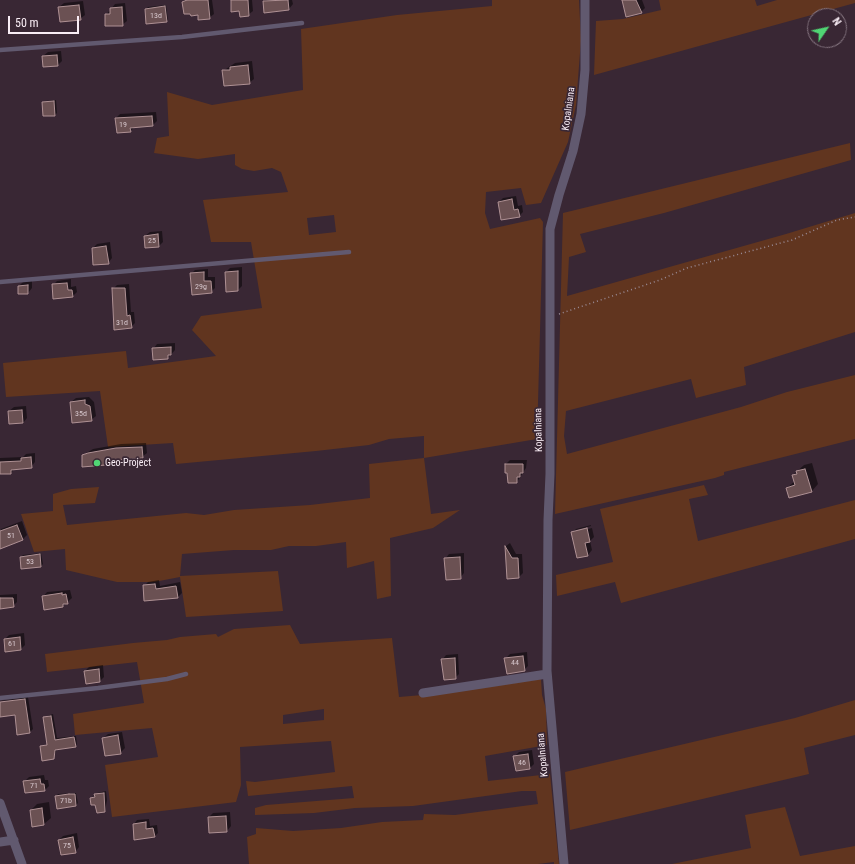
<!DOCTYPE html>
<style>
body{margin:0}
#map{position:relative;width:855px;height:864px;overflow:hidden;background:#392734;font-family:"Roboto Condensed",sans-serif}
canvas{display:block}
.north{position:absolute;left:807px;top:8px;width:40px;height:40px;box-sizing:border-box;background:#392734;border:1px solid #867681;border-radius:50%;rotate:56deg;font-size:11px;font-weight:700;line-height:16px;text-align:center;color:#f9edf5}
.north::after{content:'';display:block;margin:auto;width:14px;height:18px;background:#50d674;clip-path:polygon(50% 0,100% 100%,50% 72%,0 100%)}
.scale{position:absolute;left:8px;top:16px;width:71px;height:18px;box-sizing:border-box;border:2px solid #f9edf5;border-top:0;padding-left:5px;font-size:12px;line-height:14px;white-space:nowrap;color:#f9edf5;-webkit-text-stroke:3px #392734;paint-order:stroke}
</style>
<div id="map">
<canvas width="855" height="864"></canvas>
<div class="north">N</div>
<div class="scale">50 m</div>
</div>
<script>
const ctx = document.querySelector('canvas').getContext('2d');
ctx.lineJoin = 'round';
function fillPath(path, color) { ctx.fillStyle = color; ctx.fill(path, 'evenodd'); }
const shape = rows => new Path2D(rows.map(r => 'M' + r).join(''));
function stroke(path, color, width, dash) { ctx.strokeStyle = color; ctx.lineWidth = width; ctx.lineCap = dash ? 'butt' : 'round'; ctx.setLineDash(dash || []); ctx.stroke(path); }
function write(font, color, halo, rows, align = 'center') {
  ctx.font = font + ' "Roboto Condensed",sans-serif'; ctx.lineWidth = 3.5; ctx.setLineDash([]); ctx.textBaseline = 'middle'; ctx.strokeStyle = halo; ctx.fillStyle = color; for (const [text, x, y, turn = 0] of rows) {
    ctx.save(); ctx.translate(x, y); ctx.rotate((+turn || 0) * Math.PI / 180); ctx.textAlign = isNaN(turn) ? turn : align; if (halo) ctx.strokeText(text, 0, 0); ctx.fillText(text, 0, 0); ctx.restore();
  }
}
const green = shape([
 [492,0,579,0,581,40,576,105,568,142,541,203,526,205,521,188,486,192,485,213,490,229,540,218,543,222,537,439,424,458,431,514,460,510,433,528,390,538,391,596,377,599,374,561,347,568,346,542,316,546,289,546,271,550,234,550,182,554,180,576,278,571,283,611,186,617,180,577,154,582,117,582,66,570,65,549,34,552,21,514,53,511,53,494,71,489,99,487,95,503,63,505,67,525,186,513,204,515,234,510,310,505,370,498,369,464,424,458,424,436,389,439,369,445,316,451,176,464,173,443,108,447,100,391,6,397,3,363,126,351,128,368,216,356,192,330,201,316,262,308,251,242,211,242,203,200,288,192,281,172,272,168,254,171,242,169,235,165,235,154,198,159,154,153,157,138,169,136,167,92,212,105,303,90,301,29,397,15,492,6],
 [334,215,336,232,309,235,307,218],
 [659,0,755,0,757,6,777,0,855,0,855,3,594,75,596,21,623,19,661,10],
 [850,143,851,160,664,213,580,234,586,252,569,257,567,296,786,234,855,213,855,332,744,367,746,385,696,398,691,379,566,411,564,436,567,454,741,407,787,392,855,375,855,439,724,472,724,475,715,478,555,514,563,213],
 [704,485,708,495,689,499,698,541,855,500,855,539,621,603,615,582,557,596,556,575,613,562,600,509],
 [290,625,300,644,392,638,399,697,446,693,541,679,542,695,546,709,547,745,485,756,488,781,550,774,559,864,554,864,554,862,538,864,249,864,247,837,256,834,256,828,293,831,341,828,382,822,423,820,424,814,455,815,538,804,536,791,522,791,413,806,355,808,314,813,255,815,255,808,266,805,354,798,352,786,248,796,246,781,255,782,335,772,331,741,240,747,241,785,236,802,112,817,105,765,158,757,152,728,75,735,73,714,144,703,137,662,47,672,45,654,133,643,167,640,180,637,216,634,218,637,234,629],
 [324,709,324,720,283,724,283,715],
 [855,700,855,735,804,748,809,774,570,830,565,772,795,718],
 [785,807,800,856,855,846,855,864,672,864,751,848,745,815]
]);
const shadow = shape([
 [185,0,212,0,214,14,209,18,199,14,183,2],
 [232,0,252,0,253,11,248,15,240,10],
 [265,0,292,0,293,4,289,9,264,1],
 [623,0,642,0,645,8,641,12],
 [83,1,85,15,80,19,59,7,64,3],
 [125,3,127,21,122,25,106,15,115,4],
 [166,5,168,20,166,21,146,9,148,7],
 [61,51,62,61,58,65,43,56,48,52],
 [252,61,254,79,249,83,223,71,235,63],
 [56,100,57,113,55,115,43,103,45,101],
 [156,112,157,121,153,125,135,127,130,131,116,118,120,114],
 [516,196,518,206,522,205,523,212,519,216,499,202,503,198],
 [162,231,163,242,159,246,145,236,150,232],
 [110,242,112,258,108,263,93,248,97,244],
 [242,267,242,286,238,290,226,272,230,268],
 [208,269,208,277,215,277,215,288,211,292,191,274,195,270],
 [71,279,71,287,76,286,77,292,73,296,53,285,57,281],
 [32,281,32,288,28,293,19,286,23,282],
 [129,284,131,312,134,312,135,323,131,327,113,289,117,285],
 [175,343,175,350,168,358,153,349,157,344],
 [89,397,94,402,96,416,91,420,71,402,76,398],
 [26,406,27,418,23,423,9,411,14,407],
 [146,443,147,453,142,457,122,459,118,463,83,455,93,449,121,444],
 [35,453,35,462,31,467,15,468,11,473,0,473,0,458,23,457,26,454],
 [510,460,527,460,526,468,517,482,506,464],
 [812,463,818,484,812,491,787,488,795,481,793,475,804,465],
 [22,521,27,535,23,539,0,541,1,529],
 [591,525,591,526,576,530,576,532,592,528,594,537,590,541,592,550,588,555,578,557,572,533,576,529],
 [510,543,516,554,522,554,523,573,519,577,508,578,506,546],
 [41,553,43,564,41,566,21,557,23,555],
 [464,553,464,573,460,578,445,559,449,554],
 [159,580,160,586,180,582,182,593,177,598,144,586,148,582],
 [70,590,72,598,63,606,43,597,47,592],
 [17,594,17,602,13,606,0,608,0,595],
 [24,633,25,645,21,649,5,639,9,635],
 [527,652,528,666,524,670,505,659,510,654],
 [458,654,459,674,455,678,442,660,446,655],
 [103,665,104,677,100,681,85,671,89,667],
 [28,697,33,729,30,732,15,713,0,716,0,701],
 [53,714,57,738,76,736,77,744,75,746,57,748,54,758,41,746,48,744,44,717],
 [122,732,125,748,120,753,103,738,108,734],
 [532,750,534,764,530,768,514,757,519,752],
 [44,775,45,780,48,780,49,786,45,790,24,782,29,777],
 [106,791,107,800,105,811,91,798,97,793],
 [76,793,78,803,76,805,56,796,58,794],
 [49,802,51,818,44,824,33,826,31,810,37,804],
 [230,812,231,826,227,831,209,817,213,813],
 [149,819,150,826,157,825,158,833,154,837,134,824,137,820],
 [77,833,79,847,75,852,59,840,63,836]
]);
const building = shape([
 [187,0,208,0,210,19,198,20,198,15,191,16,190,14,184,14,182,2,187,0],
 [231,0,248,0,249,16,240,17,239,11,231,12,231,0],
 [288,0,289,10,264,13,263,1,288,0],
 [622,0,636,0,642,13,626,17,622,0],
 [79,5,81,20,60,22,58,7,79,5],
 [165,6,167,22,146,24,145,9,165,6],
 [122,7,123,26,105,26,105,14,110,14,110,8,122,7],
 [57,55,58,66,43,67,42,56,57,55],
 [248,65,250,84,224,86,222,70,230,70,230,67,248,65],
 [54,101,55,116,43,116,42,102,54,101],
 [152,116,153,126,130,128,131,132,117,133,115,118,152,116],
 [512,199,514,210,518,209,520,217,501,220,498,202,512,199],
 [158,234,159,247,145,248,144,236,158,234],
 [106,246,109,264,93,265,92,248,106,246],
 [238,271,238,291,226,292,225,272,238,271],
 [204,272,204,281,211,281,212,293,192,295,190,273,204,272],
 [67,283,68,290,72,290,73,297,53,299,52,284,67,283],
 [28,285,28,294,18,294,18,286,28,285],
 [112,288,125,288,127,316,130,315,132,328,114,330,112,288],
 [171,347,171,355,168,355,168,359,153,360,152,348,171,347],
 [85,400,85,404,90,406,92,421,72,423,70,402,85,400],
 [22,410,23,423,9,424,8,411,22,410],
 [142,447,143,458,118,460,118,464,82,467,82,455,88,453,116,448,142,447],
 [31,457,32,468,11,470,11,474,0,474,0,462,21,461,21,458,31,457],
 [505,464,523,464,523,473,520,473,520,477,517,477,517,483,508,483,507,473,505,473,505,464],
 [805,469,812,492,789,498,786,488,795,485,792,475,797,474,796,471,805,469],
 [17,525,23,540,0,549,0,531,17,525],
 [587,528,590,542,585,543,588,556,577,558,571,532,587,528],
 [505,546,512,558,518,558,519,578,507,579,505,546],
 [40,554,41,567,21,569,20,557,40,554],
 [460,557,461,579,446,580,444,558,460,557],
 [155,584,156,589,176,586,178,598,144,601,143,585,155,584],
 [62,593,62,595,66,594,68,604,63,604,63,607,44,610,42,596,62,593],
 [0,598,13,598,14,607,0,609,0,598],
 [20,637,21,650,5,652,4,639,20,637],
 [523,656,525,671,507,674,504,658,523,656],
 [455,658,456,679,444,680,441,659,455,658],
 [99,669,100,682,86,684,84,671,99,669],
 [25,699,30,733,17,735,15,715,0,717,0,702,25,699],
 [51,716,55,740,74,737,76,747,55,750,54,759,42,761,40,746,47,745,43,717,51,716],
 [118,735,121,754,105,756,102,738,118,735],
 [528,754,530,769,516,771,513,756,528,754],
 [40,779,41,784,44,784,45,791,25,793,23,781,40,779],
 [104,793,105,812,97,813,95,805,91,805,90,798,95,797,94,794,104,793],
 [69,794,75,794,76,806,57,809,55,796,69,794],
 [42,808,44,825,32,827,30,810,42,808],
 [226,816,227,832,209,833,208,817,226,816],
 [146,822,146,829,153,828,155,837,134,840,133,824,146,822],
 [73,837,76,853,61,855,58,840,73,837]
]);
const path = shape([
 [559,314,660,280,687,268,792,240,837,220,855,217]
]);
const service = shape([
 [0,50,182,37,302,23],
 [0,282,349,252],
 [0,698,98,688,167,679,186,674]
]);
const minor = shape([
 [423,693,547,674],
 [0,803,22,864],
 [0,842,14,840],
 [564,864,547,671,548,520,550,474,550,229,559,195,573,151,581,114,585,70,585,0]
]);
const markers = [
 [97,463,4,"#50d674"]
];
const numberNames = [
 ["13d",156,16],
 ["19",123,125],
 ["25",152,241],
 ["29g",201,287],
 ["31d",122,323],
 ["35d",81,414],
 ["51",11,536],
 ["53",30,562],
 ["61",12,644],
 ["44",515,663],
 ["46",522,763],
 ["71",34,786],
 ["71b",66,801],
 ["75",67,846]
];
const streetNames = [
 ["Kopalniana",569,109,-82],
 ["Kopalniana",539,430,-91],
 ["Kopalniana",543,755,-95]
];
const poiNames = [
 ["Geo-Project",105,463]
];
fillPath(green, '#61351f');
fillPath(shadow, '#0007');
fillPath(building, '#6b5153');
stroke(building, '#af9194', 1);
stroke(path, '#9b8c97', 1.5, [1, 3]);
stroke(service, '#61596f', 4.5);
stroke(minor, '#61596f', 9);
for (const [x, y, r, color] of markers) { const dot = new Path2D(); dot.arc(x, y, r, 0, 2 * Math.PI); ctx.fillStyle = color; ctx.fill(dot); stroke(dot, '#392734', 1.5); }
write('8px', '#d6c6cc', null, numberNames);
write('10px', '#f9edf5', '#392734', streetNames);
write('10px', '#f9edf5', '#392734', poiNames, 'left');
</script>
